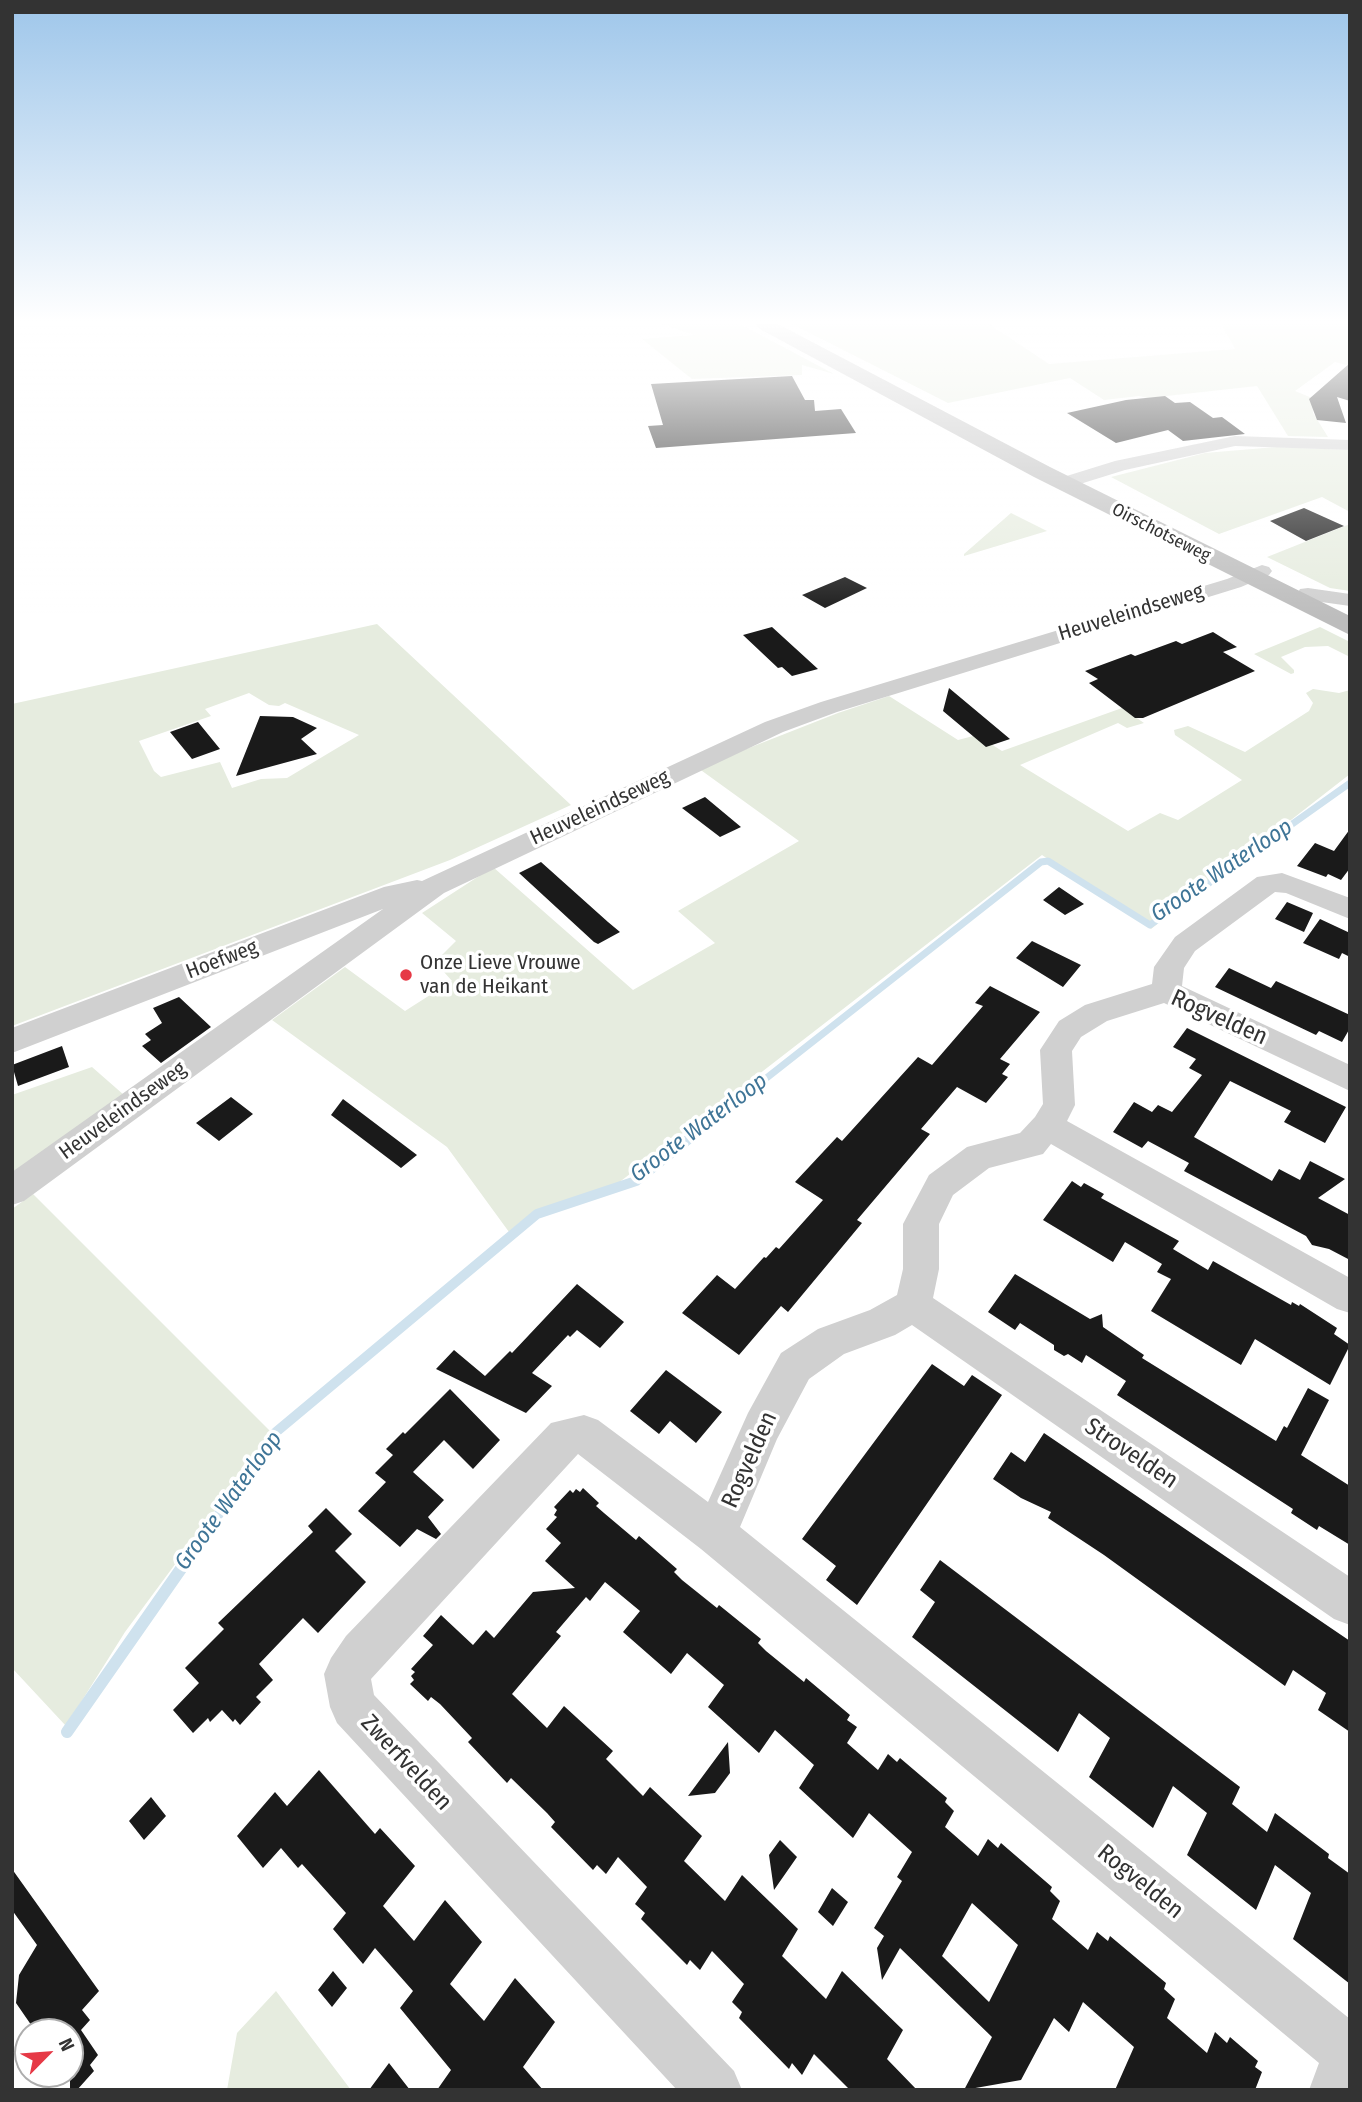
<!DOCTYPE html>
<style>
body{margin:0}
#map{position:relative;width:1362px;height:2102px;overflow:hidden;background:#fff;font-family:"Fira Sans Condensed",sans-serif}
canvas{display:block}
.frame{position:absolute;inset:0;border:14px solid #333;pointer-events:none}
.north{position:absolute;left:14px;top:2018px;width:70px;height:70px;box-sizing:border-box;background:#fff;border:2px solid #adadad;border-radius:50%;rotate:65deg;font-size:19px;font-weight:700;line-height:28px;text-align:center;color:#333}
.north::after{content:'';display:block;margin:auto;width:24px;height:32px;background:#e63946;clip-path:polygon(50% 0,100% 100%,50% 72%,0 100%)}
</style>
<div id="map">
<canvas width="1362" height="2102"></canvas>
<div class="frame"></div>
<div class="north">N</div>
</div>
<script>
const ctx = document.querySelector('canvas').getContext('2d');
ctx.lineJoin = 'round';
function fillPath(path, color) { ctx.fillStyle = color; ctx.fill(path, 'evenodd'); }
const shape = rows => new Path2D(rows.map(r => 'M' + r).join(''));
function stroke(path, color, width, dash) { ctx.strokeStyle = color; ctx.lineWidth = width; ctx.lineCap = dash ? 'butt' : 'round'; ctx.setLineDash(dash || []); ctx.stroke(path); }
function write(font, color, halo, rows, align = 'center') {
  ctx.font = font + ' "Fira Sans Condensed",sans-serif'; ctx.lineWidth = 7; ctx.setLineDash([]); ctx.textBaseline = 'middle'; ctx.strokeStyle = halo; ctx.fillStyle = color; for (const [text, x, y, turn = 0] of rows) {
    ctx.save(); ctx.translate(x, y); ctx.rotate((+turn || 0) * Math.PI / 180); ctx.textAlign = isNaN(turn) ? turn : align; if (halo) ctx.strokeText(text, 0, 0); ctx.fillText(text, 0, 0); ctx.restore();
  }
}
const green = shape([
 [661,324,740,324,834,374,802,365,802,375,692,379,642,339,695,335],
 [792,324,989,324,1049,364,1235,349,1221,324,1350,324,1350,366,1335,362,1295,391,1312,398,1313,413,1328,437,1288,436,1257,386,1148,398,1139,396,1104,400,1070,378,948,403],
 [1276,447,1350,450,1350,512,1322,497,1219,534,1111,477,1205,453],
 [1011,513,1047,531,964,556,964,554],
 [1350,524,1350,591,1330,588,1267,557],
 [377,624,571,805,450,860,12,1026,12,704],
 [249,693,269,705,279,706,285,703,359,735,287,778,261,779,232,788,220,762,161,777,154,771,139,741,211,716,205,709],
 [1320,627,1350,642,1350,657,1328,646,1305,647,1281,657,1294,670,1294,673,1291,674,1254,654],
 [1313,689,1339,693,1350,690,1350,774,1151,929,1042,855,617,1184,519,1223,509,1232,447,1147,272,1020,345,967,405,1011,452,981,435,962,456,941,422,913,493,867,633,990,715,943,678,911,799,841,698,768,838,713,889,696,958,740,977,735,1002,751,1122,708,1144,723,1127,728,1118,723,1020,765,1128,831,1160,813,1178,820,1242,780,1175,735,1174,730,1188,726,1245,752,1309,711,1313,703,1306,693],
 [92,1067,124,1095,12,1173,12,1095],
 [33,1194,272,1433,125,1632,66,1726,12,1668,12,1209],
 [276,1991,351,2090,227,2090,237,2033]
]);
const streamFar2 = shape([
 [722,1113,1041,862,1048,861,1150,925,1350,783]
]);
const streamFar1 = shape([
 [198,1544,276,1432,537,1214,636,1181,724,1111]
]);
const stream = shape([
 [67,1732,199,1543]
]);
const building = shape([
 [1350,363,1350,401,1337,397,1346,423,1317,420,1309,399],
 [792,376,805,400,814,400,815,411,841,409,856,433,656,448,648,426,663,425,651,384],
 [1165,396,1175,403,1190,402,1213,418,1222,417,1245,434,1183,441,1168,430,1116,443,1067,413,1126,400],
 [1304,508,1344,526,1306,541,1270,521],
 [845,577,867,588,825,608,802,595],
 [772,627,818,669,792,676,782,667,778,668,743,635],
 [1213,632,1237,647,1223,652,1255,671,1143,718,1135,718,1089,683,1098,679,1085,671,1131,654,1135,656,1176,641,1182,644],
 [949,688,1010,739,986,747,943,711],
 [260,716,293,717,317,728,301,739,317,754,236,776],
 [198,722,220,749,192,759,170,732],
 [705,797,741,827,720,837,682,808],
 [1350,829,1350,868,1341,880,1328,874,1326,877,1297,866,1315,843,1334,851],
 [541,862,608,922,620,932,598,944,594,942,519,873],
 [1059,887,1084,904,1065,915,1043,900],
 [1287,902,1313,913,1304,932,1275,919],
 [1320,919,1350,933,1350,957,1342,953,1339,959,1303,943],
 [1032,941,1081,965,1063,987,1016,958],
 [1229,968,1271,988,1276,981,1350,1015,1350,1028,1342,1042,1319,1031,1316,1035,1215,987],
 [990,986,1040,1012,1000,1059,1010,1064,1002,1074,1008,1077,986,1103,957,1087,921,1129,930,1134,857,1220,862,1223,788,1312,781,1306,739,1355,682,1313,717,1275,735,1289,764,1257,766,1258,776,1247,779,1249,823,1200,795,1182,837,1137,842,1141,918,1057,932,1065,983,1006,975,1003],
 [179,997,211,1027,161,1063,142,1046,151,1040,145,1034,162,1023,153,1008],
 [1187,1028,1346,1107,1325,1143,1284,1122,1291,1111,1230,1081,1194,1137,1272,1181,1279,1169,1300,1180,1310,1161,1345,1179,1318,1198,1350,1215,1350,1260,1329,1249,1312,1245,1306,1236,1184,1171,1189,1163,1148,1141,1142,1148,1113,1132,1134,1102,1152,1112,1158,1105,1172,1112,1202,1075,1189,1068,1196,1059,1173,1047],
 [62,1046,69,1067,18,1086,12,1065],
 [231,1097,253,1114,219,1141,196,1123],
 [343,1099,417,1155,401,1168,331,1115],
 [1072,1181,1081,1187,1084,1183,1104,1194,1101,1198,1179,1241,1173,1249,1208,1270,1213,1261,1291,1305,1292,1302,1299,1306,1300,1304,1337,1328,1334,1334,1350,1345,1330,1385,1255,1339,1241,1365,1151,1311,1171,1279,1157,1272,1162,1264,1125,1242,1113,1262,1043,1220],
 [1015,1274,1090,1319,1102,1314,1103,1327,1144,1355,1142,1358,1276,1441,1284,1426,1287,1428,1308,1388,1329,1400,1301,1455,1350,1486,1350,1545,1319,1526,1317,1530,1291,1513,1293,1509,1117,1395,1126,1381,1086,1355,1082,1363,1068,1354,1064,1356,1054,1350,1054,1345,1020,1323,1015,1330,988,1312],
 [577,1284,624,1322,600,1348,577,1330,570,1337,568,1335,532,1373,552,1386,526,1413,436,1369,454,1350,485,1376,510,1351,512,1353],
 [932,1364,964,1386,972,1375,1002,1395,857,1605,826,1580,836,1566,802,1539],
 [666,1370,722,1412,696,1443,670,1421,659,1434,630,1411],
 [450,1389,500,1440,473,1469,444,1440,413,1472,444,1500,428,1517,441,1534,436,1539,417,1529,400,1547,358,1511,386,1482,375,1473,393,1455,386,1449,403,1432,405,1434],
 [1044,1433,1350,1641,1350,1732,1318,1710,1326,1693,1293,1670,1285,1686,1104,1555,1048,1518,1051,1512,1021,1498,993,1479,1011,1452,1025,1462],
 [583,1488,599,1503,596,1506,604,1513,636,1540,639,1536,677,1569,674,1572,682,1580,717,1608,719,1605,761,1639,758,1643,766,1651,804,1682,806,1678,850,1715,847,1720,857,1727,847,1743,878,1770,888,1754,897,1762,900,1758,947,1798,945,1802,954,1811,945,1827,978,1856,988,1839,998,1848,1001,1843,1052,1887,1050,1891,1060,1901,1052,1919,1088,1950,1097,1932,1108,1941,1110,1936,1166,1983,1164,1989,1175,1999,1167,2018,1207,2053,1215,2032,1227,2043,1230,2037,1258,2061,1255,2067,1262,2072,1255,2090,1115,2090,1134,2047,1083,2002,1069,2032,1054,2018,1021,2080,964,2090,992,2037,900,1948,882,1980,877,1948,884,1936,874,1928,902,1881,897,1877,912,1852,869,1813,853,1838,799,1788,814,1765,775,1730,759,1753,708,1707,724,1685,687,1653,671,1674,623,1632,640,1611,605,1582,590,1601,586,1597,556,1632,561,1636,512,1694,547,1728,564,1706,613,1751,606,1759,643,1796,650,1787,702,1836,684,1861,725,1901,742,1875,798,1929,782,1956,826,1999,842,1971,903,2030,887,2059,917,2090,850,2090,814,2054,802,2075,792,2063,789,2069,739,2018,742,2012,732,2002,744,1984,712,1951,700,1970,690,1960,687,1965,641,1919,645,1913,635,1904,647,1887,618,1857,606,1874,597,1865,593,1870,551,1827,555,1822,547,1813,511,1778,507,1783,468,1742,472,1738,440,1704,431,1697,428,1701,410,1684,414,1680,411,1676,415,1672,411,1669,433,1645,423,1636,441,1615,473,1645,486,1630,494,1638,533,1592,575,1588,545,1561,561,1543,546,1529,557,1517,554,1515,557,1510,554,1507,570,1490,573,1493,576,1489,580,1492],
 [972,1903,1018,1945,989,2002,942,1956],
 [326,1508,352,1534,335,1551,366,1582,318,1633,303,1618,259,1664,273,1680,256,1697,261,1702,240,1725,235,1719,233,1722,222,1710,210,1722,208,1718,193,1733,173,1710,199,1683,185,1668,224,1629,218,1623,313,1532,308,1526],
 [940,1560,1240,1787,1232,1804,1267,1832,1275,1813,1329,1854,1328,1858,1350,1874,1350,1984,1293,1939,1311,1893,1275,1865,1256,1910,1187,1855,1207,1813,1173,1786,1153,1828,1089,1777,1110,1738,1079,1713,1058,1752,912,1637,935,1602,920,1590],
 [728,1742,730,1773,715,1793,688,1796],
 [319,1770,375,1834,380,1828,415,1866,383,1906,414,1941,445,1900,482,1942,450,1984,484,2021,515,1978,555,2022,523,2067,543,2090,437,2090,451,2070,400,2008,413,1991,375,1948,363,1964,333,1929,346,1913,302,1864,298,1868,281,1848,263,1868,237,1836,275,1792,287,1806],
 [151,1797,166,1816,144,1840,129,1821],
 [780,1840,797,1857,774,1890,769,1855],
 [12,1869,99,1991,82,2010,90,2020,81,2030,98,2055,90,2065,94,2071,77,2090,70,2090,70,2032,36,2032,16,2003,19,1975,37,1945,12,1910],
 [832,1888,848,1902,833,1926,818,1912],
 [333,1971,347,1988,332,2007,318,1990],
 [389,2063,410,2090,369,2090]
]);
const street = shape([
 [1235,436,1350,440,1350,450,1235,446,1125,470,1064,489,1055,483,1057,479,1115,461,1235,436],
 [1262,565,1269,567,1272,571,1269,575,1241,587,837,712,783,732,444,893,24,1201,12,1205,12,1172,383,909,12,1053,12,1028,384,887,417,880,422,881,765,722,821,702,1227,579,1262,565],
 [1308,588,1350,594,1350,606,1300,599,1297,594,1300,589,1308,588],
 [1282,873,1350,898,1350,919,1286,893,1275,892,1195,951,1184,968,1182,986,1350,1065,1350,1091,1164,1003,1107,1021,1081,1037,1072,1051,1075,1105,1067,1121,1350,1278,1350,1313,1337,1309,1051,1144,1043,1154,989,1168,953,1195,939,1224,939,1269,933,1298,1350,1577,1350,1625,1334,1619,912,1325,895,1335,844,1354,809,1379,777,1439,740,1527,1350,2019,1350,2090,1309,2090,1319,2063,701,1549,578,1454,371,1679,374,1695,734,2071,742,2090,677,2090,337,1723,330,1707,324,1674,331,1658,346,1636,551,1423,584,1415,598,1420,708,1502,748,1413,781,1353,818,1329,870,1310,897,1295,903,1269,903,1224,929,1175,967,1147,1020,1133,1035,1117,1043,1104,1040,1050,1059,1021,1085,1005,1152,984,1154,967,1175,937,1257,877,1282,873]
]);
const secondary = shape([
 [756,324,778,324,1050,467,1350,616,1350,635,1034,477,758,328,756,324]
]);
const markers = [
 [406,975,7,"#e63946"]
];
const farStreetnames = [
 ["Oirschotseweg",1161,533,27]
];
const streetNames = [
 ["Heuveleindseweg",1131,613,-17],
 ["Heuveleindseweg",600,808,-25],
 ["Hoefweg",222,960,-21],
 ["Heuveleindseweg",123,1111,-36]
];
const poiNames = [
 ["Onze Lieve Vrouwe",420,963],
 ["van de Heikant",420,987]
];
const waterNames = [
 ["Groote Waterloop",1222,871,-34],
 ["Groote Waterloop",699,1128,-37],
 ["Groote Waterloop",229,1501,-54]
];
const nearStreetnames = [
 ["Rogvelden",1219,1018,24],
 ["Strovelden",1131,1454,34],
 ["Rogvelden",750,1460,-66],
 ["Zwerfvelden",406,1763,47],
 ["Rogvelden",1140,1882,39]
];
fillPath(green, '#e6ecdf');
stroke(streamFar2, '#cfe2ee', 7);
stroke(streamFar1, '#cfe2ee', 10);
stroke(stream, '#cfe2ee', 12);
fillPath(building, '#1a1a1a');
fillPath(street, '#d0d0d0');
fillPath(secondary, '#bdbdbd');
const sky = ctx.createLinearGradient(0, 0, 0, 618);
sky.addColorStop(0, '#9ec6ea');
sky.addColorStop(0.52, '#fff');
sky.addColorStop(1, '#ffffff00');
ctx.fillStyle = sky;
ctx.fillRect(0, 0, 1362, 618);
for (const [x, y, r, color] of markers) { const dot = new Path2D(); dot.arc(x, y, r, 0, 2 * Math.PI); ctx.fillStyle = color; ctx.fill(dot); stroke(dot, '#fff', 2.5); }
write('18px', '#333', '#fff', farStreetnames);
write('21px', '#333', '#fff', streetNames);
write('21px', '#333', '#fff', poiNames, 'left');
write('italic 23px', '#3f7597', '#fff', waterNames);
write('24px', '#333', '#fff', nearStreetnames);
</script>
